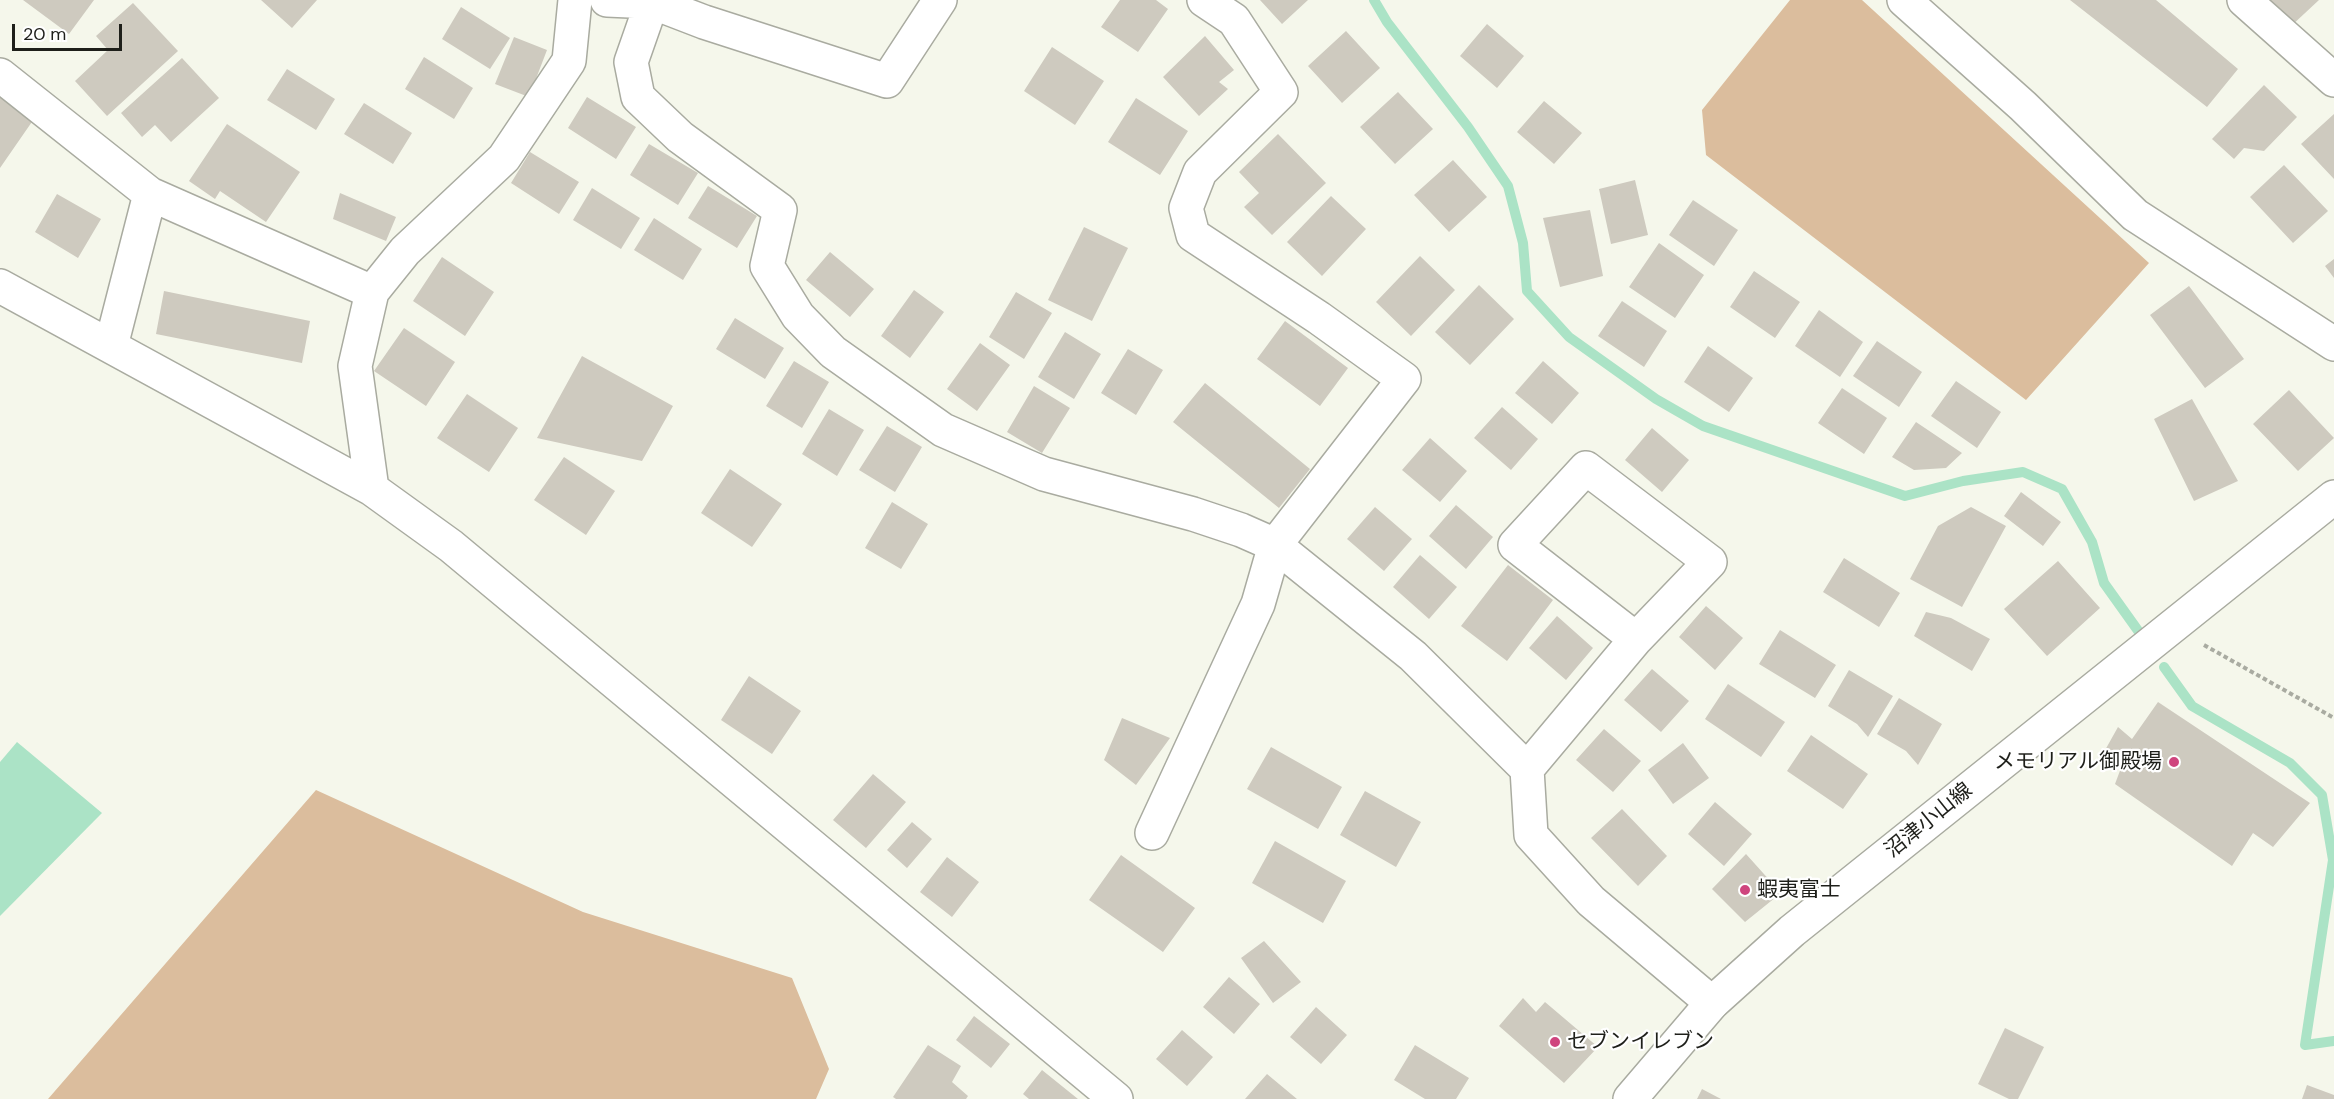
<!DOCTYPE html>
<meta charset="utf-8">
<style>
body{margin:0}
#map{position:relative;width:2334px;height:1099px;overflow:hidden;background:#f5f7eb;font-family:"DM Sans",sans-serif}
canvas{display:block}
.scale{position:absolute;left:12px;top:24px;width:110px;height:27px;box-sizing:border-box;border:3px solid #1e1f1a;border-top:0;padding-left:8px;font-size:18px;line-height:21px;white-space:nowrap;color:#1e1f1a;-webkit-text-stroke:4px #fff;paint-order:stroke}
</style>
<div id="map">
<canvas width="2334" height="1099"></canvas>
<div class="scale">20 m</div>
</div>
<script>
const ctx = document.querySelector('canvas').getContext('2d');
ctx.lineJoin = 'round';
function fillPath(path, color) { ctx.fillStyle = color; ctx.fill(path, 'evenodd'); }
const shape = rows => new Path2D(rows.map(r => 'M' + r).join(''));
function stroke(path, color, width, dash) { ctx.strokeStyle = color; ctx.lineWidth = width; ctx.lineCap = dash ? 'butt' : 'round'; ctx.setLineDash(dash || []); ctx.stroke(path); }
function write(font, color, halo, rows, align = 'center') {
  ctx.font = font + ' "DM Sans","Noto Sans JP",sans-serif'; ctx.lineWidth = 4.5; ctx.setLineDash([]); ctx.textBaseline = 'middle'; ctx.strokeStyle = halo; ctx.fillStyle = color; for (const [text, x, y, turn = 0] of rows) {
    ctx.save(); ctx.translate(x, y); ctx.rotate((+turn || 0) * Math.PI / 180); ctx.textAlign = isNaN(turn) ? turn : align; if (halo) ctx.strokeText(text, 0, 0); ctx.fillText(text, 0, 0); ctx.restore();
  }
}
const green = shape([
 [1790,0,1862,0,2149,263,2026,400,1706,155,1702,110],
 [316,790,583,912,792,978,829,1069,816,1099,48,1099]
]);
const water = shape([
 [17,742,102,813,0,916,0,762]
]);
const stream = shape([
 [1374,0,1387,22,1468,127,1508,186,1523,243,1527,291,1569,337,1656,399,1703,426,1905,496,1963,481,2023,472,2062,489,2092,542,2104,583,2139,632],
 [2164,667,2192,706,2290,763,2322,795,2333,860,2305,1045,2334,1041]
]);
const building = shape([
 [23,0,94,0,69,34],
 [261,0,317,0,292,28],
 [1120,0,1156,0,1168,9,1138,52,1101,27],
 [1260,0,1308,0,1282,24],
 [2070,0,2156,0,2238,69,2207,107],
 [2265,0,2319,0,2290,27],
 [133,3,178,51,107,116,75,81,108,50,96,36],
 [461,7,510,38,490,69,442,39],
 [1487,24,1524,56,1497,88,1460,56],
 [1346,31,1380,68,1342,103,1308,66],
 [1205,36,1234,70,1219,82,1228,89,1199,116,1163,77],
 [514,37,547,50,529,97,495,84],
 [1052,47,1104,81,1075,125,1024,91],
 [424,57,473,88,454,119,405,89],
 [182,58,219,98,171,142,155,125,142,137,121,113],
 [287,69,335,99,316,130,267,100],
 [2264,85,2297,117,2264,151,2244,148,2234,159,2212,139],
 [1398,92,1433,129,1395,164,1360,127],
 [0,94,36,116,0,168],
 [587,97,636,127,616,159,568,128],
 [1136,98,1188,131,1160,175,1108,142],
 [1544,101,1582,133,1554,164,1517,132],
 [364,103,412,133,393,164,344,134],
 [2334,114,2334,179,2301,144],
 [227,124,300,172,266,222,220,191,215,199,189,181],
 [1278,134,1326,183,1272,235,1244,207,1259,193,1239,172],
 [649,144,698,173,678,205,630,175],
 [530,152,579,182,559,214,511,183],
 [1453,160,1487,197,1449,232,1414,195],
 [2284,165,2328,211,2293,243,2250,197],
 [1635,180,1648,235,1611,244,1599,189],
 [708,186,757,216,737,248,688,218],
 [592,188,640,218,621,249,573,220],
 [340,193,396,217,386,241,333,219],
 [57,194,101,219,78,258,35,232],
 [1331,196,1366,229,1322,276,1287,242],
 [1693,200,1738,230,1714,266,1669,235],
 [1590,210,1603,276,1560,287,1543,218],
 [654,218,702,249,683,280,634,250],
 [1084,227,1128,248,1092,321,1048,300],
 [1659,243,1704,275,1675,318,1629,287],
 [830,252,874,289,850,317,806,280],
 [1420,256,1455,290,1411,336,1376,302],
 [442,257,494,292,465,336,413,301],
 [2334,259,2334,278,2325,266],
 [1754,271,1800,302,1775,338,1730,307],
 [1479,285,1514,319,1470,365,1435,332],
 [2189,286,2244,359,2205,388,2150,315],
 [914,290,944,312,910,358,881,336],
 [164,291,310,321,302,363,156,334],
 [1016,292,1052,313,1024,359,989,337],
 [1622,301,1667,331,1644,367,1598,336],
 [1819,310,1863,342,1840,377,1795,346],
 [735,318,784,348,765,379,716,349],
 [1285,321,1348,368,1320,406,1257,359],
 [404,328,455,362,426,406,374,371],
 [1065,332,1101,354,1074,399,1038,377],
 [1877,341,1922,372,1899,407,1853,376],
 [980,343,1010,365,977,411,947,389],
 [1708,346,1753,378,1729,412,1684,382],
 [1128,349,1163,370,1136,415,1101,393],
 [582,356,673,406,642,461,537,438],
 [794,361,829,382,802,428,766,406],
 [1543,361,1579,393,1552,424,1515,393],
 [1956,381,2001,412,1977,448,1931,416],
 [1205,383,1310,469,1279,508,1173,422],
 [1034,386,1070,408,1042,453,1007,432],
 [1842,388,1887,418,1864,454,1818,423],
 [2289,390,2334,438,2298,471,2253,424],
 [467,394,518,428,489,472,437,438],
 [2192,399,2238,481,2194,501,2154,419],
 [1502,407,1538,439,1511,470,1474,438],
 [829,409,864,430,837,476,802,454],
 [1916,422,1962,453,1946,468,1914,470,1892,457],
 [887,426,922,447,895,492,859,470],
 [1652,428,1689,460,1662,492,1625,460],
 [1430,438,1467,471,1440,502,1402,470],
 [564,457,615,491,586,535,534,500],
 [730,469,782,504,752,547,701,513],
 [2021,492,2061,522,2043,546,2004,516],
 [892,502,928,524,901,569,865,548],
 [1456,505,1493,537,1466,569,1429,536],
 [1375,507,1412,539,1384,571,1347,539],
 [1971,507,2006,526,1962,607,1910,579,1938,526],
 [1420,555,1457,587,1429,619,1393,587],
 [1844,558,1900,593,1879,627,1823,592],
 [2058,561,2100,608,2047,656,2004,609],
 [1508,565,1553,600,1507,661,1461,626],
 [1706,606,1743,638,1715,670,1679,637],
 [1926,612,1951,618,1990,639,1972,671,1914,636],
 [1557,616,1593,648,1566,680,1529,648],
 [1780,630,1836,665,1815,698,1759,664],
 [1652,669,1689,701,1661,732,1624,700],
 [1849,670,1893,696,1868,737,1857,724,1828,706],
 [749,676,801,711,772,754,721,720],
 [1728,684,1785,722,1761,757,1705,719],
 [1899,698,1942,724,1918,765,1906,751,1877,734],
 [2158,702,2310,803,2273,847,2253,833,2232,866,2115,784,2121,768,2104,752,2118,727,2132,739],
 [1122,718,1170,738,1136,785,1104,760],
 [1604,729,1641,761,1613,792,1576,760],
 [1811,735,1868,774,1843,809,1787,771],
 [1683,743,1709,778,1673,804,1648,770],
 [1271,747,1342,787,1318,829,1247,789],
 [873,774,906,802,866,848,833,820],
 [1365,791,1421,822,1396,867,1340,835],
 [1715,802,1752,834,1724,866,1688,834],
 [1622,809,1667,856,1638,886,1591,838],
 [912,822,932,839,907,868,887,850],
 [1275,841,1346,881,1323,923,1252,883],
 [1746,854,1781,893,1745,922,1712,889],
 [1121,855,1195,908,1163,952,1089,900],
 [947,857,979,882,952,917,920,892],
 [1264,941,1301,982,1273,1003,1241,958],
 [1229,977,1260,1004,1234,1034,1203,1007],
 [1523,998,1536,1012,1545,1002,1598,1047,1564,1083,1499,1026],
 [1316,1007,1347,1035,1321,1064,1290,1037],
 [974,1016,1010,1044,991,1068,956,1040],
 [2005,1028,2044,1047,2018,1099,2009,1099,1978,1084],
 [1182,1030,1213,1057,1187,1086,1156,1059],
 [928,1045,961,1066,952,1082,968,1096,966,1099,896,1099,893,1097],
 [1415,1045,1469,1078,1456,1099,1425,1099,1394,1080],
 [1042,1070,1078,1099,1029,1099,1023,1094],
 [1267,1074,1297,1099,1245,1099],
 [2307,1085,2334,1095,2334,1099,2302,1099],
 [1702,1089,1721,1099,1697,1099]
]);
const path = shape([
 [2204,645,2334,718]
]);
const minor = shape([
 [607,0,652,2,704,22,887,81,940,0],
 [1204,0,1234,20,1281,92,1200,172,1186,208,1193,235,1319,318,1404,379,1275,545,1413,656,1527,769,1531,835,1591,901,1712,1003],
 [1904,0,2023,106,2135,215,2334,344],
 [2244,0,2334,80],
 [652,2,631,62,638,97,680,137,780,210,767,266,798,316,833,352,943,430,1044,474,1193,514,1241,530,1275,545,1258,604,1152,833],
 [0,75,150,194,372,292],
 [0,286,372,489,451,546,1116,1099],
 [111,346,150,194],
 [372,489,355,366,372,292,405,251,504,158,569,61,575,0],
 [1527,769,1636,639,1710,562,1586,468,1515,545,1636,639]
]);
const major = shape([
 [1630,1099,1712,1003,1792,931,2334,497]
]);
const markers = [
 [2174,762,6,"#cf457e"],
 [1745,890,6,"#cf457e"],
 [1555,1042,6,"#cf457e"]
];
const poiNames = [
 ["メモリアル御殿場",2162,762,"right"],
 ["蝦夷富士",1757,890],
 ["セブンイレブン",1567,1042]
];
const streetNames = [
 ["沼津小山線",1929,821,-39]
];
fillPath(green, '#dbbd9d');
fillPath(water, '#abe3c6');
stroke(stream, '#abe3c6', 10);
fillPath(building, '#cecabf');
stroke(minor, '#a9aba0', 36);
stroke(major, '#a9aba0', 36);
stroke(path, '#a9aba1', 4, [4.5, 3]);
stroke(minor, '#fff', 33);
stroke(major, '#fff', 33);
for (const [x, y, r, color] of markers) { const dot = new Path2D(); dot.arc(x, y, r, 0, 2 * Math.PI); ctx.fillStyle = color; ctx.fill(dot); stroke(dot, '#fff', 2); }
write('21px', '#1e1f1a', '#fff', poiNames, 'left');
write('21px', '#1e1f1a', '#fff', streetNames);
</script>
